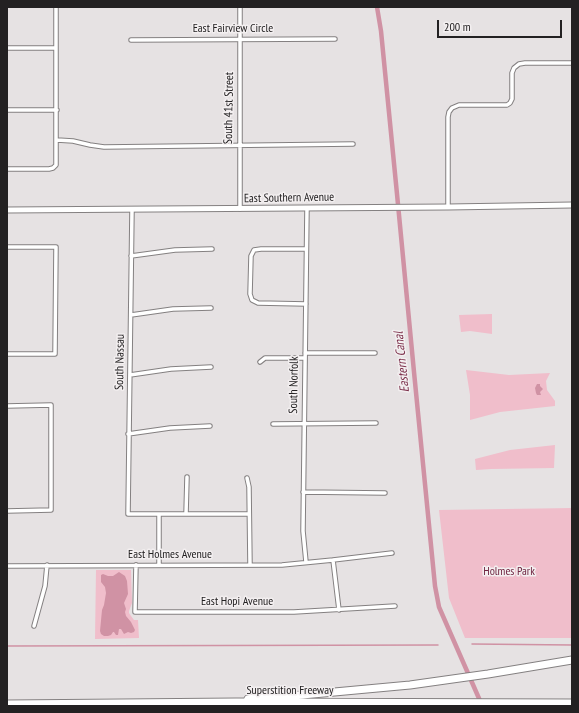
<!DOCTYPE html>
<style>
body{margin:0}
#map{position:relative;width:579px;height:713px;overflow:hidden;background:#e6e2e3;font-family:"PT Sans Narrow",sans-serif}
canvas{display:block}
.frame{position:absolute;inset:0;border:8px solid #232122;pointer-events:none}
.scale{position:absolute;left:437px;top:20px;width:125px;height:18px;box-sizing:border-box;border:2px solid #232122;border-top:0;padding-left:5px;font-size:12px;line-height:14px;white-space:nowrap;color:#232122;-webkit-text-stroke:3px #f3eff0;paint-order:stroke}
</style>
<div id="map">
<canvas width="579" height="713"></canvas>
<div class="frame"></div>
<div class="scale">200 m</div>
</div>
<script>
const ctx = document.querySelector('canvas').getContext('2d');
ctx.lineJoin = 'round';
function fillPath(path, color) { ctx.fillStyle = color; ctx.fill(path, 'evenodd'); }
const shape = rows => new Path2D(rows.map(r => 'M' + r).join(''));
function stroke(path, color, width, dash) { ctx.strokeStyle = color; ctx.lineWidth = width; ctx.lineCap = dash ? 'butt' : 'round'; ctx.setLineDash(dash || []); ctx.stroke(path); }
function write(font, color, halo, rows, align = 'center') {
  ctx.font = font + ' "PT Sans Narrow",sans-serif'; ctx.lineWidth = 3; ctx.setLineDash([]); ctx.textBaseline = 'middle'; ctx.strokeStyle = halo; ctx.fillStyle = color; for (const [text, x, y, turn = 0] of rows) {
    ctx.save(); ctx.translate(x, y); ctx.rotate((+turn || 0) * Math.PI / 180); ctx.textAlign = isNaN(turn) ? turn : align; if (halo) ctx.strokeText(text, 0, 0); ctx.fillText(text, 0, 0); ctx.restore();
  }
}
const green = shape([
 [492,314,492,334,470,331,461,332,459,315],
 [466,370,509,375,550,373,546,381,547,390,555,401,555,406,500,412,470,420,470,395],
 [555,445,554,468,491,469,476,470,475,459,510,450],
 [572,508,572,638,465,638,449,598,439,510],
 [96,570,131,570,132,603,129,611,129,613,131,616,134,620,138,620,139,638,95,639]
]);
const water = shape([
 [537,384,540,384,540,386,543,389,540,392,541,395,537,395,536,393,535,388],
 [119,572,125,576,127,581,128,594,124,603,126,609,125,612,126,616,131,622,135,630,134,632,131,633,128,632,124,634,121,629,119,629,118,635,116,635,114,632,113,632,111,635,108,636,104,636,101,634,100,631,102,610,104,605,106,593,105,587,101,582,101,575,103,574,108,576,113,576]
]);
const stream = shape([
 [472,644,572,645],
 [7,646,438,645]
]);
const canal = shape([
 [377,7,381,31,397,194,414,372,435,586,439,607,481,703]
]);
const street = shape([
 [131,40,335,39],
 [7,48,56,48],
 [7,110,57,110],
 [57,140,73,141,90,145,104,147,353,144],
 [7,169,49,169,53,168,56,165,56,7],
 [448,207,448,117,449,112,452,108,459,105,507,105,510,103,512,99,512,73,514,68,519,64,525,63,572,63],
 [240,209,240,7],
 [132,210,128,514,249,514],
 [7,247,56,247,55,354,7,354],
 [131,256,175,250,212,249],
 [306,304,258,303,252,300,250,294,251,256,254,250,261,249,306,249],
 [131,315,173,309,211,308],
 [305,353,375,353],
 [260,362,265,358,305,358],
 [130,375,171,369,211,367],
 [7,406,51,405,51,510,7,511],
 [273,424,376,423],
 [128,434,170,428,210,426],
 [247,478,249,487,250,565],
 [303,492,385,493],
 [186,514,187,477],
 [333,560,339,610],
 [306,562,303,531,307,208],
 [136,565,135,612,294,612,395,606],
 [159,565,159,514],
 [7,566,282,565,333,560,392,553],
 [34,626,45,586,47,565]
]);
const secondary = shape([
 [7,210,448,207,572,205]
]);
const highway = shape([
 [248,699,257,697,302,695,410,685,488,674,572,660],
 [7,704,236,702,572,703]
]);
const streetNames = [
 ["East Fairview Circle",233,29],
 ["South 41st Street",229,108,-89],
 ["East Southern Avenue",289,198,-1],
 ["South Nassau",120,362,-89],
 ["South Norfolk",294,385,-89],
 ["East Holmes Avenue",170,555],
 ["East Hopi Avenue",237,602],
 ["Superstition Freeway",290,691]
];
const parkNames = [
 ["Holmes Park",509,572]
];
const waterNames = [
 ["Eastern Canal",402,362,-96]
];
fillPath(green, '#f0becb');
fillPath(water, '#d092a4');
stroke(stream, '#d092a4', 1.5);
stroke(canal, '#d092a4', 4.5);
stroke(street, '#848081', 5.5);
stroke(secondary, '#848081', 7);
stroke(highway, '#848081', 9);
stroke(street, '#fff', 3.5);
stroke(secondary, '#fff', 5);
stroke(highway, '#fff', 7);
write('12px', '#232122', '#f3eff0', streetNames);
write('12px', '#702541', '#f3eff0', parkNames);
write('italic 13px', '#7c304b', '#f3eff0', waterNames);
</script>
